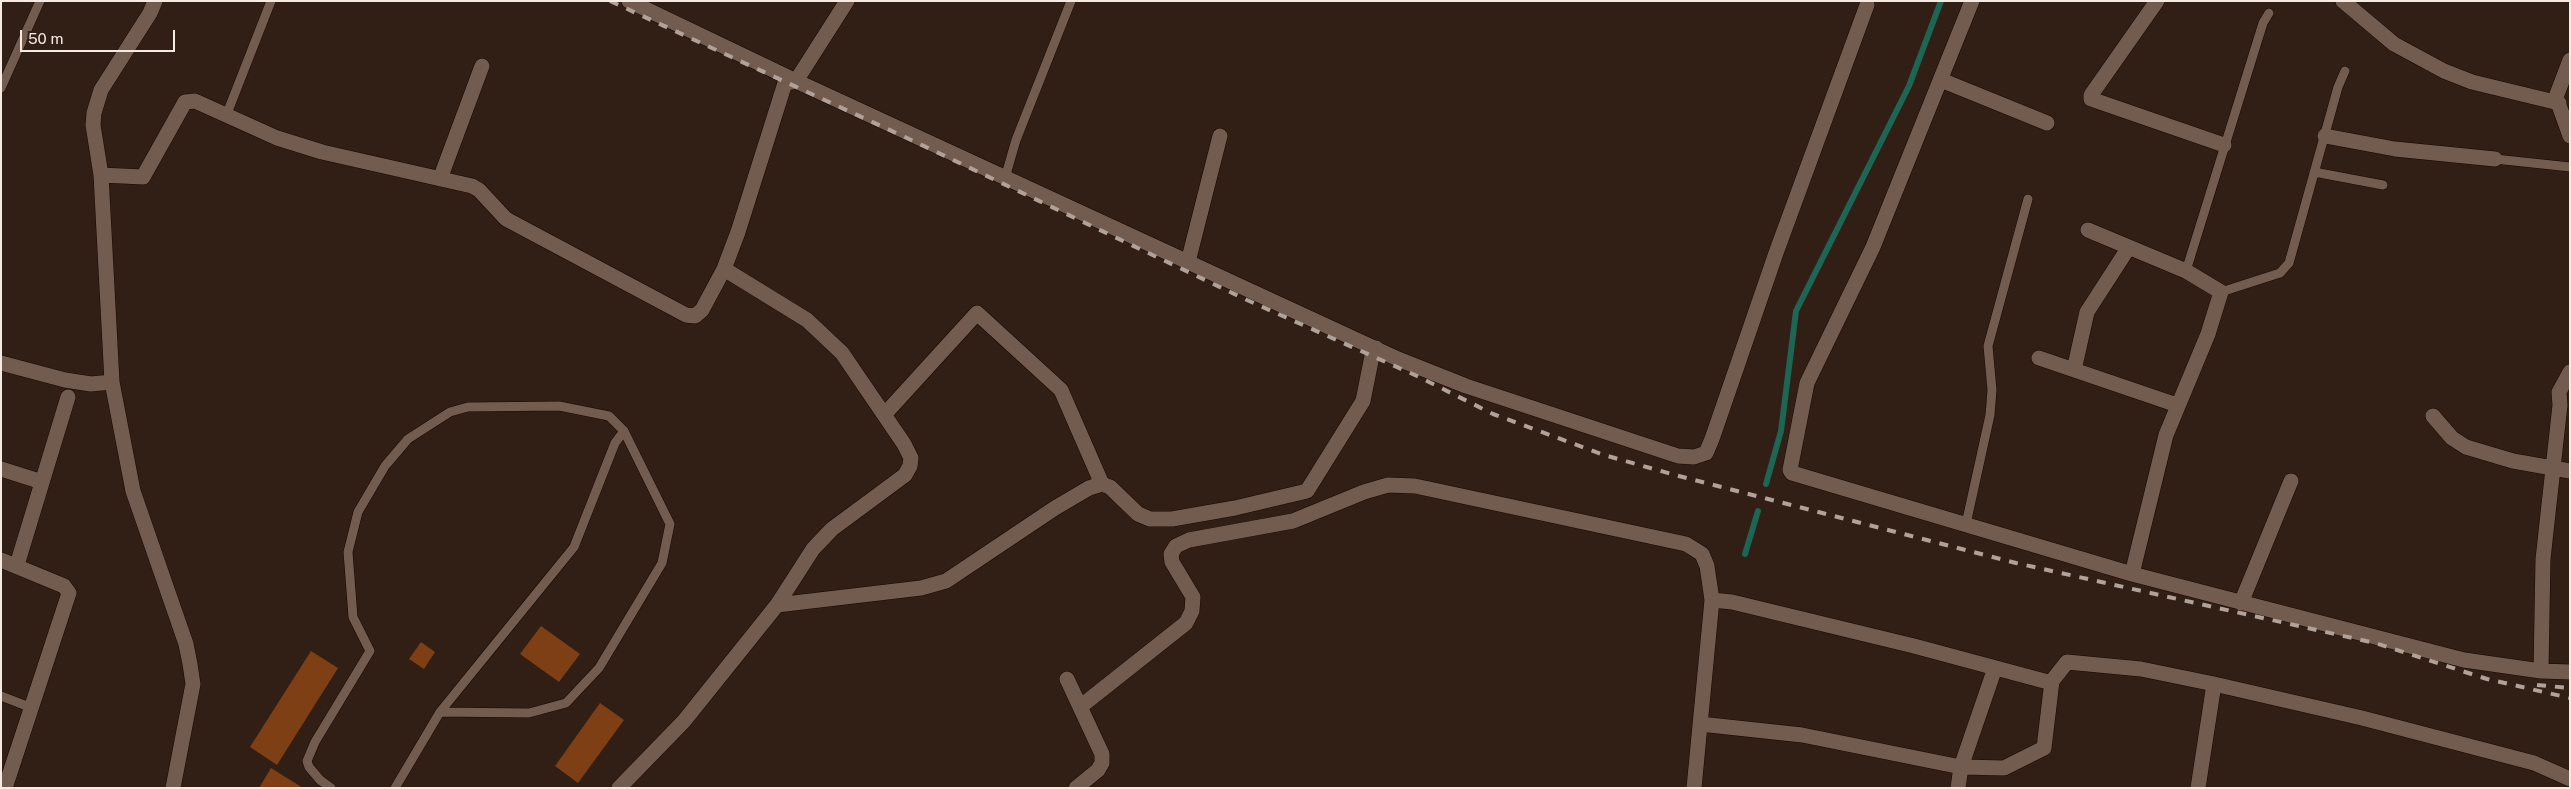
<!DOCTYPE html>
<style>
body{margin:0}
#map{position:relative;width:2571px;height:789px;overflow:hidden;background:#311f15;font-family:"Public Sans",sans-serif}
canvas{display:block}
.frame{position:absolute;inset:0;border:2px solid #f7eae3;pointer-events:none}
.scale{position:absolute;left:20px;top:30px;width:155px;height:22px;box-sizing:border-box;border:2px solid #f7eae3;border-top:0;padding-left:6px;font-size:15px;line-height:18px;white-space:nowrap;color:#f7eae3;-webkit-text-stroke:4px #311f15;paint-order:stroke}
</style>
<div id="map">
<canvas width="2571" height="789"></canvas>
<div class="frame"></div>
<div class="scale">50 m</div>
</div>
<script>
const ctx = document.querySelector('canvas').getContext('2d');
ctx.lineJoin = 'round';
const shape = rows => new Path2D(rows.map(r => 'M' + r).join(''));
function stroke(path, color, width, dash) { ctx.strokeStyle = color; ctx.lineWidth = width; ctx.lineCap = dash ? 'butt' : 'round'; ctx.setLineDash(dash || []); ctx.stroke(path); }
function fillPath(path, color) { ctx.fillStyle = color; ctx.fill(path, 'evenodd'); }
const stream = shape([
 [1766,484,1781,431,1796,311,1909,86,1941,1],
 [1745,554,1758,511]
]);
const building = shape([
 [541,626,580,654,559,682,520,654],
 [421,642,435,652,424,669,409,659],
 [311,651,338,668,277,765,250,747],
 [600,703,624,720,578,783,555,766],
 [271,768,303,788,259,788]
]);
const service = shape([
 [1,88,40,1],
 [226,116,271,1],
 [2495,159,2570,167],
 [2314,172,2383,185],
 [1005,178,1016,140,1071,1],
 [2186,271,2263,23,2269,13],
 [2221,292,2280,273,2289,263,2338,87,2345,71],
 [1966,524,1990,415,1992,390,1988,346,2028,199],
 [1,696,32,708],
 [331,788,320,780,309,767,307,761,315,742,370,651,353,617,348,552,358,512,385,466,408,439,450,412,468,407,559,406,609,416,624,431,670,524,662,563,599,668,566,703,529,713,440,712],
 [395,788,440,712,574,547,615,443,624,431]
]);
const minor = shape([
 [155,1,150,13,101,90,94,113,93,125,101,175,112,382,133,491,186,644,190,664,193,684,173,788],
 [629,1,796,81,1398,359,1466,386,1678,456,1694,457,1706,453,1712,439,1776,253,1867,5],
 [1972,1,1873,247,1807,383,1790,470,1792,473,2132,574,2464,660,2541,671,2570,672],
 [2157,1,2091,95,2091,99,2224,145],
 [2343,1,2394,44,2444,71,2472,82,2559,103],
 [2570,60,2556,97,2570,136],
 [1941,80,2047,123],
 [2325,136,2395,149,2495,159],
 [101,175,143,177,185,102,195,101,277,138,322,152,472,186,479,190,506,219,686,315,695,316,702,310,724,269,738,232,785,83,796,81,847,1],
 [440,179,482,66],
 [2088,230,2186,271,2221,292,2208,334,2166,435,2132,574],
 [1188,262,1220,136],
 [2039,358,2177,405],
 [1,363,65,380,91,384,112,382],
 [2074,370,2087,312,2129,247],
 [884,415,977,313,1061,390,1102,484],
 [2433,416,2452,438,2466,447,2513,461,2570,471],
 [1,469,42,482],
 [1,560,64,586,69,593,5,788],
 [17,565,68,397],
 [1712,600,1732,602,1914,646,2048,682,2052,681,2067,662,2141,669,2214,684,2362,718,2534,763,2570,779],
 [2241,603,2291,481],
 [777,605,921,588,946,581,1055,508,1089,488,1102,484,1110,487,1138,514,1150,519,1172,519,1235,508,1307,491,1363,401,1372,356,1376,348],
 [2541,671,2543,559,2560,405,2559,392,2570,372],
 [1067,679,1102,754,1102,763,1098,770,1076,788],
 [1080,707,1186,623,1192,611,1193,597,1172,562,1171,554,1176,546,1189,540,1293,521,1364,492,1388,485,1415,486,1686,544,1702,554,1707,566,1712,600,1694,788],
 [1700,724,1802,735,1961,767,2004,768,2044,748,2052,681],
 [619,788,684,721,777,605,813,549,832,529,905,475,910,466,911,458,904,444,842,353,807,320,724,269],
 [1958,788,1961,767,1995,668],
 [2198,788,2214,684]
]);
const rail = shape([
 [610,1,907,138,1247,300,1417,376,1493,414,1604,455,1675,475,2016,563,2375,643,2487,679,2570,698],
 [2537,685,2570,688]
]);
stroke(stream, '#1e6654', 6);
fillPath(building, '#7d3f13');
stroke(service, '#180802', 10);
stroke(minor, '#180802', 16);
stroke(service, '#725c50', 9);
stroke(minor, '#725c50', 15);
stroke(rail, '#b0a199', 4, [9, 9]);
</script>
